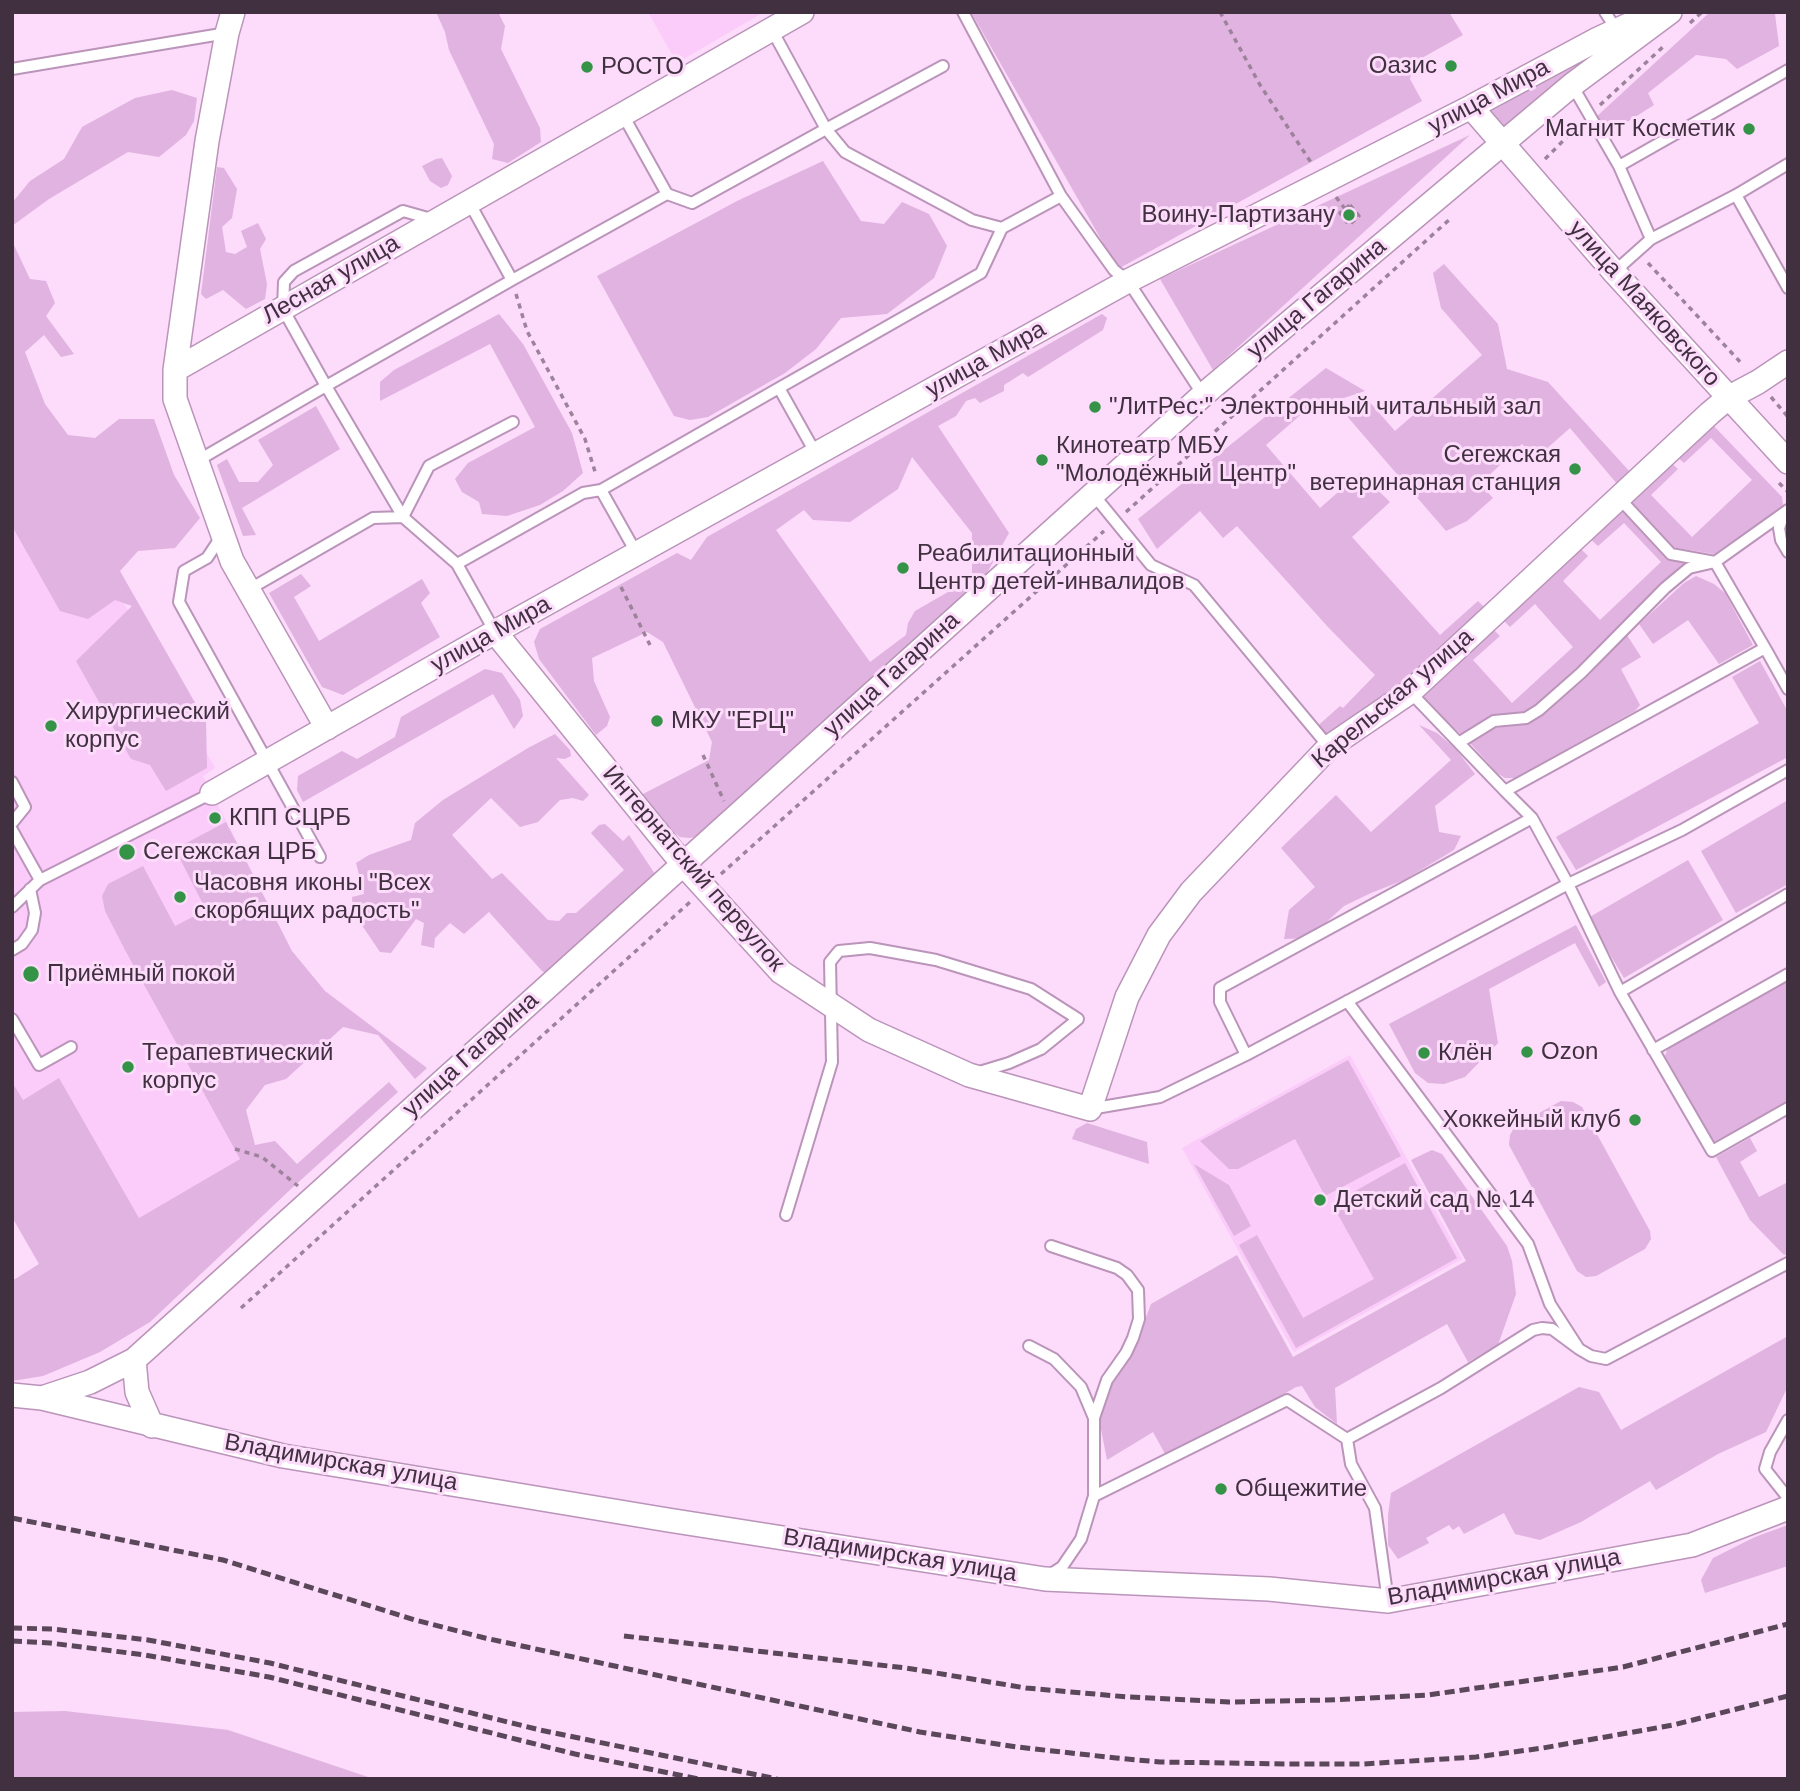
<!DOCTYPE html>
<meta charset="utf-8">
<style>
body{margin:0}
#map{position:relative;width:1800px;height:1791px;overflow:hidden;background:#fcdbfb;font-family:Helvetica,sans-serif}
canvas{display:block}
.frame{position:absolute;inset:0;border:14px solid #413140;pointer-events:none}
</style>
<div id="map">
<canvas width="1800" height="1791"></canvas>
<div class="frame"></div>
</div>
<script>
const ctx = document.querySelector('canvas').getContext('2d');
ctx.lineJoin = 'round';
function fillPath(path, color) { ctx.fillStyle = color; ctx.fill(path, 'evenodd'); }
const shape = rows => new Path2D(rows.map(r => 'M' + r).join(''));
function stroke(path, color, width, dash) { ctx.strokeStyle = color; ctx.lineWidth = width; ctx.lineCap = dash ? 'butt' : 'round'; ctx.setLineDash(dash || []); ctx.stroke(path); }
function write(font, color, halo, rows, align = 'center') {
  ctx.font = font + ' Helvetica,sans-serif'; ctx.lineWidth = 6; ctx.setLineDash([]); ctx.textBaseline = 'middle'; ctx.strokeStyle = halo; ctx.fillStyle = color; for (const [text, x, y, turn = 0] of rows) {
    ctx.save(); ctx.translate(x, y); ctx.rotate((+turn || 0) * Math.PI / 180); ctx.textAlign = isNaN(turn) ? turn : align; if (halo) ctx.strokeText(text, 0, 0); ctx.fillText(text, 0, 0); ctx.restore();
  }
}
const built = shape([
 [648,12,764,12,677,63],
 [12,440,80,524,215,768,203,776,258,883,126,952,240,1159,139,1218,59,1079,22,1100,12,1082],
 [1350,1055,1462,1259,1294,1352,1182,1148]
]);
const green = shape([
 [436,12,498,12,505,26,501,49,540,128,541,142,508,163,492,159,494,144,449,50,445,32],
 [971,12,1449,12,1463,35,1413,63,1410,79,1422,101,1118,269],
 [1710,12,1778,12,1775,14,1779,46,1737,69,1726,59,1696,55,1648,93,1654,105,1624,124,1600,128,1594,119],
 [1609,40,1504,138,1483,109],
 [172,90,197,98,194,121,186,135,159,157,128,152,49,199,12,226,12,203,30,181,64,159,82,127,135,98],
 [1470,135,1213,370,1160,279],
 [442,158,452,176,448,185,441,188,430,181,422,166,436,159],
 [823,161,861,221,884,224,902,202,929,214,947,246,934,278,887,314,841,318,816,349,785,373,708,417,690,420,674,416,597,276,739,200],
 [217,167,224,168,237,189,232,218,222,227,226,252,235,254,247,247,241,231,258,223,266,239,260,249,267,284,265,299,246,309,223,290,206,299,201,294],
 [12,241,30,279,46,281,55,303,46,316,74,354,61,357,44,335,25,352,45,404,68,435,95,438,119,419,154,419,174,475,200,518,175,548,138,551,120,571,206,722,207,768,166,791,150,765,131,759,76,661,132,606,115,600,88,619,60,611,12,526],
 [1444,264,1498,324,1507,369,1548,382,1631,473,1618,485,1570,428,1536,458,1522,444,1480,484,1493,498,1467,521,1446,531,1346,415,1366,398,1395,431,1482,355,1441,308,1433,273],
 [499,314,523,344,572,433,583,473,563,491,540,505,507,516,482,514,479,502,462,492,455,479,468,463,535,427,490,344,380,401,380,382,394,370],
 [1102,314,1107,318,1103,330,1028,377,1023,373,1004,385,1004,391,980,403,975,398,966,401,956,416,938,426,1009,533,977,591,972,585,972,533,912,457,898,489,850,522,813,520,804,510,776,530,870,662,906,635,908,623,915,611,955,588,962,587,969,597,703,835,690,838,680,837,665,825,641,795,709,760,712,742,663,642,647,632,592,658,594,681,610,717,607,726,596,735,539,659,534,642,540,629,677,553,691,560,707,537],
 [1326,368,1365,391,1305,411,1266,445,1320,508,1360,473,1390,502,1352,537,1440,635,1478,601,1486,609,1336,758,1312,731,1340,706,1343,708,1375,675,1328,627,1237,526,1223,538,1200,511,1157,549,1138,519],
 [316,406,340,449,242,508,256,535,243,536,217,465,227,459,239,482,258,482,273,465,258,440],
 [1710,422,1782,497,1783,506,1714,554,1671,547,1626,500,1669,461,1678,469,1651,495,1692,537,1752,480,1711,438,1684,463,1675,455],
 [1623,507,1669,558,1689,562,1662,585,1536,707,1524,712,1491,716,1461,734,1419,700,1493,629,1500,636,1473,660,1512,703,1573,647,1535,604,1510,627,1502,619,1578,546,1588,556,1563,581,1600,620,1661,562,1624,523,1598,546,1588,537],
 [301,574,311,586,294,597,319,641,422,579,430,593,421,603,440,637,343,695,322,687,269,593],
 [1696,576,1714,584,1725,593,1753,645,1719,664,1688,620,1653,644,1639,624,1684,583],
 [1627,635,1641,657,1621,669,1640,705,1635,711,1515,778,1505,778,1497,773,1470,743,1494,728,1527,724,1542,716,1586,678],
 [1760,661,1788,712,1788,757,1576,870,1556,837,1759,723,1732,677],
 [485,669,502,673,520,700,523,716,514,729,493,694,303,802,297,790,298,776,342,751,357,759,395,737,401,717],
 [1419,725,1437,733,1455,748,1475,774,1435,806,1439,832,1461,836,1454,850,1404,880,1371,893,1344,906,1309,938,1284,939,1289,910,1315,887,1281,848,1336,795,1371,832,1451,760],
 [555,734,570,750,571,756,565,759,556,758,589,795,583,801,573,798,560,800,538,822,520,827,491,798,452,835,492,879,502,873,548,920,559,921,567,913,576,913,624,870,591,833,599,825,605,824,623,841,629,835,655,874,653,885,551,977,542,971,489,912,464,934,450,923,435,938,434,948,421,945,424,923,416,919,391,953,380,952,353,912,352,897,364,894,356,863,369,855,411,840,415,823,443,800,528,748],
 [1788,800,1788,884,1736,913,1701,851],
 [226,822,292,951,325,991,427,1068,415,1079,378,1035,343,1027,286,1079,265,1085,246,1110,255,1145,275,1141,297,1164,389,1082,398,1092,292,1188,150,1322,100,1352,43,1376,12,1381,12,1281,39,1264,12,1217,12,1082,23,1100,59,1078,139,1218,240,1159,126,952,105,911,102,896,108,884,143,866,175,926,206,910,175,849],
 [1688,860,1723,920,1624,978,1588,918],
 [1576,925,1606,982,1599,987,1575,943,1489,989,1498,1043,1465,1077,1444,1084,1428,1083,1415,1073,1389,1024],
 [1788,980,1788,1101,1714,1142,1665,1056,1668,1047],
 [1348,1060,1401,1156,1325,1196,1295,1139,1238,1169,1229,1169,1200,1141],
 [1561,1101,1573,1102,1582,1107,1650,1231,1651,1239,1645,1249,1596,1276,1586,1277,1577,1271,1509,1145,1510,1135,1515,1126],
 [1087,1123,1147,1142,1149,1164,1072,1139,1076,1129],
 [1750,1138,1757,1151,1740,1162,1759,1197,1788,1182,1788,1256,1783,1254,1750,1220,1716,1157],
 [1432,1150,1442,1154,1507,1246,1512,1261,1516,1294,1498,1345,1468,1362,1447,1324,1335,1388,1337,1424,1315,1407,1302,1386,1296,1387,1169,1461,1153,1432,1107,1460,1099,1419,1111,1382,1138,1338,1151,1304,1237,1255,1293,1357,1466,1261,1411,1160],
 [1405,1163,1457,1258,1296,1348,1239,1245,1257,1235,1303,1318,1374,1279,1332,1204],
 [1194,1164,1229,1185,1251,1226,1234,1236],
 [1788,1336,1788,1386,1766,1432,1718,1454,1656,1490,1650,1481,1581,1522,1540,1540,1515,1534,1504,1513,1464,1534,1459,1526,1453,1530,1449,1525,1426,1538,1429,1543,1398,1559,1388,1545,1388,1515,1391,1493,1579,1387,1599,1392,1621,1430],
 [1788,1525,1788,1566,1705,1593,1701,1580,1713,1558,1755,1537],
 [65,1711,228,1730,374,1779,12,1779,12,1712]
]);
const path = shape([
 [1220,12,1260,85,1312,164],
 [1690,23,1702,12],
 [1600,105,1664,46],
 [1545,159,1579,125],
 [1336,197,1345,209],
 [1350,205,1359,216,1349,225,1340,213,1350,205],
 [1648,263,1743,365],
 [516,294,527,331,585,439,596,475],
 [1771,397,1788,417],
 [1779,483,1788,492],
 [1126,512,1450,219],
 [621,587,650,645],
 [703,755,724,801],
 [721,874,1104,531],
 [235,1149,262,1157,298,1186],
 [241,1308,690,902]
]);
const service = shape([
 [963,12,1061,196,1114,270,1128,281,1203,395],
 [1605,12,1616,29],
 [943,66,826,129,845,152,972,220,1002,228],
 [12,69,227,33],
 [1572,85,1619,166],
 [667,194,692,203,826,129,772,30],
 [1736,195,1788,288],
 [1651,239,1619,166,1788,70],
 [1614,272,1651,239,1736,195,1788,164],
 [512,280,667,194,623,115],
 [816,454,779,388,981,273,1002,228,1061,196],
 [197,461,326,386,283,309,284,282,294,271,403,211,435,220],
 [1093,494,1151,565,1194,585,1329,747],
 [1784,514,1779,528,1781,540,1788,552],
 [403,517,326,386,512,280,469,202],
 [403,517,429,466,513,422],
 [221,537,207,558,184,571,179,602,320,857],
 [637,554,601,490,779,388],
 [248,590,373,518,403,517,457,564],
 [495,632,457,564,583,493,601,490],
 [1765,648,1788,689],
 [1410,692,1505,791,1765,648,1715,562,1671,554,1619,498],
 [1460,742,1494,721,1526,718,1539,710,1581,673,1665,588,1689,568,1715,562,1788,510],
 [12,782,25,807,12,823],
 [1532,818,1568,884,1620,992,1788,894],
 [12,830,40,880],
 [12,907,40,880,212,793],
 [12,950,22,944,32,930,35,913,30,889],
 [1620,992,1712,1151,1788,1108],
 [1347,1001,1528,1244,1550,1304,1579,1349,1591,1356,1606,1359,1788,1263],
 [12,1019,39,1065,71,1047],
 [1653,1050,1788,974],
 [1246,1055,1220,1002,1220,988,1532,818,1505,791],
 [1090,1109,1160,1097,1246,1055,1568,884,1682,830,1788,770],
 [786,1215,832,1062,830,962,839,951,870,948,936,960,1031,989,1078,1019,1041,1049,1009,1063,976,1073],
 [1051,1246,1117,1268,1127,1275,1138,1290,1139,1319,1133,1338,1126,1353,1107,1380,1094,1418],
 [1029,1346,1054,1359,1081,1387,1094,1418,1094,1496],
 [1788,1420,1770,1452,1765,1469,1788,1498],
 [1347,1439,1351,1464,1375,1508,1388,1601],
 [1048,1576,1062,1567,1081,1539,1094,1496,1287,1400,1347,1439,1441,1388,1533,1330,1542,1328,1552,1329,1579,1349]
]);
const minor = shape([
 [233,12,227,33,207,141,175,370,175,399,232,561,327,728],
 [1471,107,1614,272,1788,462],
 [175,370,802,12],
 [495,632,683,864,781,972,869,1030,969,1075,1090,1109,1127,997,1159,935,1191,892,1329,747,1410,692,1710,413,1728,398,1758,382,1788,362],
 [212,793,495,632,1128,281,1471,107,1598,39,1652,14],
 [134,1360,137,1392,152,1426],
 [12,1395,42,1398,283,1456,668,1520,1045,1579,1269,1589,1388,1601,1692,1545,1788,1508],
 [42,1398,90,1382,134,1360,1203,395,1572,85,1670,12]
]);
const rail = shape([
 [12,1518,223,1560,415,1620,485,1638,920,1732,1017,1747,1116,1758,1160,1762,1289,1764,1363,1764,1476,1757,1543,1748,1673,1725,1788,1696],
 [12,1628,52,1629,148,1640,270,1663,540,1730,777,1779],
 [624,1636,906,1668,1026,1688,1128,1697,1229,1702,1328,1700,1428,1695,1623,1667,1788,1624],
 [12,1641,50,1643,145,1655,269,1677,575,1754,699,1779]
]);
const markers = [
 [1451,66,7,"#349347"],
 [587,67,7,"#349347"],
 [1749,129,7,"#349347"],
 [1349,215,7,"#349347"],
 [1095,407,7,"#349347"],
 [1042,460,7,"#349347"],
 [1575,469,7,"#349347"],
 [903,568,7,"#349347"],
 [657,721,7,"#349347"],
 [51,726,7,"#349347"],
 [215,818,7,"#349347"],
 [127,852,9,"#349347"],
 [180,897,7,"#349347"],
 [31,974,9,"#349347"],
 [1527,1052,7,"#349347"],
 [1424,1053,7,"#349347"],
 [128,1067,7,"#349347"],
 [1635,1120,7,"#349347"],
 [1320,1200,7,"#349347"],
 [1221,1489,7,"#349347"]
];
const poiNames = [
 ["Оазис",1437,66,"right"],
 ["РОСТО",601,67],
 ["Магнит Косметик",1735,129,"right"],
 ["Воину-Партизану",1335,215,"right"],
 ["\"ЛитРес:\" Электронный читальный зал",1109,407],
 ["Кинотеатр МБУ",1056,446],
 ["\"Молодёжный Центр\"",1056,474],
 ["Сегежская",1561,455,"right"],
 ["ветеринарная станция",1561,483,"right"],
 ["Реабилитационный",917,554],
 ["Центр детей-инвалидов",917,582],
 ["Хирургический",65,712],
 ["корпус",65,740],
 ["МКУ \"ЕРЦ\"",671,721],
 ["КПП СЦРБ",229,818],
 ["Сегежская ЦРБ",143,852],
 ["Часовня иконы \"Всех",194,883],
 ["скорбящих радость\"",194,911],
 ["Приёмный покой",47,974],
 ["Ozon",1541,1052],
 ["Терапевтический",142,1053],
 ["корпус",142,1081],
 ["Клён",1438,1053],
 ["Хоккейный клуб",1621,1120,"right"],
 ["Детский сад № 14",1334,1200],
 ["Общежитие",1235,1489]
];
const streetNames = [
 ["улица Мира",1489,97,-28],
 ["Лесная улица",331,280,-30],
 ["улица Гагарина",1317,299,-40],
 ["улица Маяковского",1644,304,48],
 ["улица Мира",986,360,-29],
 ["улица Мира",491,635,-29],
 ["улица Гагарина",892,675,-42],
 ["Карельская улица",1393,699,-40],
 ["Интернатский переулок",693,869,49],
 ["улица Гагарина",471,1055,-42],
 ["Владимирская улица",341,1463,10],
 ["Владимирская улица",900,1556,9],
 ["Владимирская улица",1504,1578,-10]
];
fillPath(built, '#fbccfa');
fillPath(green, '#e1b3e0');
stroke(service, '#bb94ba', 14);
stroke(minor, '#bb94ba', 26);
stroke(path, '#9c839b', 3.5, [5, 5]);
stroke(service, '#fff', 10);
stroke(minor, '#fff', 23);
stroke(rail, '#5a4759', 5, [10, 5]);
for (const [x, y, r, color] of markers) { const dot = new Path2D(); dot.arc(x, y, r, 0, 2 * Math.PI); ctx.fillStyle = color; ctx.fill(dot); stroke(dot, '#fcdbfb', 2.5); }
write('24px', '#413140', '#fcdbfb', poiNames, 'left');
write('24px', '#413140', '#fcdbfb', streetNames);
</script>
